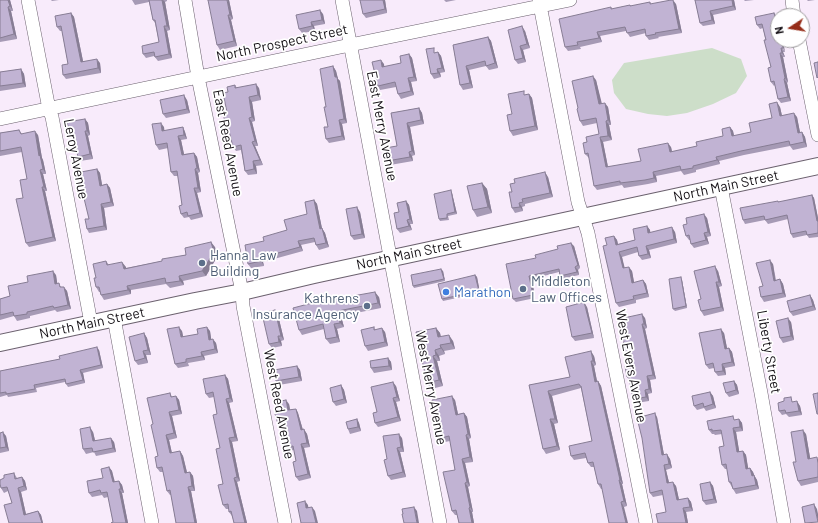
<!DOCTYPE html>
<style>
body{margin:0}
#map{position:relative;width:818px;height:523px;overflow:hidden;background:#f8ebfb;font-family:Barlow,sans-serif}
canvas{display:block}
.north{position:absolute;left:770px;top:8px;width:40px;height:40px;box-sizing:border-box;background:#fff;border:1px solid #a19fa1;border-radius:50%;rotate:258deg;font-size:11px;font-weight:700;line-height:16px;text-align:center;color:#130f14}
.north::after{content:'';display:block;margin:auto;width:14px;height:18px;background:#962d19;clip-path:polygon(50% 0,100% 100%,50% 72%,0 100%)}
</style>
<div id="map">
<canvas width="818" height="523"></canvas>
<div class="north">N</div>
</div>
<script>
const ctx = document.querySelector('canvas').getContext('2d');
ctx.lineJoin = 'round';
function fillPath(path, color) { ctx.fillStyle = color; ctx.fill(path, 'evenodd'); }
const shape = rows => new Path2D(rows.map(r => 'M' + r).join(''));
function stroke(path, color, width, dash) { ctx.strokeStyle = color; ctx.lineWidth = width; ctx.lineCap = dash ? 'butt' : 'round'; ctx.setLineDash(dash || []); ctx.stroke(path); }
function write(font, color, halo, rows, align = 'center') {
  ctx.font = font + ' Barlow,sans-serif'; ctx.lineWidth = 3.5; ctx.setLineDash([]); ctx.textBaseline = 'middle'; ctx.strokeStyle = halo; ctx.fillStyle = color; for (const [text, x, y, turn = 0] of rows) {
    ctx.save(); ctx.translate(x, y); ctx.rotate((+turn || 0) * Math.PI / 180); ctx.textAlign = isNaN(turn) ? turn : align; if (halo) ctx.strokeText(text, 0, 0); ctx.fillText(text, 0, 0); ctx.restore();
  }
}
const green = shape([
 [712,48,741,59,747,76,736,93,713,104,687,113,667,116,648,114,626,109,614,93,612,80,624,63]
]);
const minor = shape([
 [28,0,49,109,52,117,91,323],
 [185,0,198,77,242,292,243,306,285,523],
 [342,0,440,523],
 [539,0,578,202,588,233,646,523],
 [792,0,794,16],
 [799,40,818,135],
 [0,119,350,45,570,0],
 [721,187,761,393,784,523],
 [114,318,152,523]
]);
const major = shape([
 [0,343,195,301,242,292,314,275,818,166]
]);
const wall = shape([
 [0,0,10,0,13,11,11,11,17,39,0,42],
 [51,0,59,0,52,1],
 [132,0,167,0,167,1,165,2,170,30,167,31,172,58,158,61,154,56,146,58,143,54,159,42,155,23,153,20,149,2,135,5],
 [229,0,233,19,231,20,237,46,220,50,217,45],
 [385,0,387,13,366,18,363,14],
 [444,0,456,0,446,2],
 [695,0,734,0,736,10,713,15,715,24,703,26,700,23],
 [744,0,754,0,745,1],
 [807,0,815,0,808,1],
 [650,2,651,4,676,4,682,33,658,37,659,38,649,40,646,36,646,33,630,37,626,31,600,36,602,42,580,47,581,49,568,51,565,47,611,7,612,9,630,5,631,6],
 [71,13,74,17,83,61,100,63,101,73,66,79,63,75,68,64,62,31,60,31,57,27],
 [774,13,777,17,778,20,778,40,785,52,783,52,785,57,783,57,788,82,787,83,791,101,781,103,778,99,775,85,774,86,771,82,771,67,763,28,760,29,757,25],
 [323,14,325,24,314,26,315,31,302,33,299,29],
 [525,31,530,48,523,50,526,62,518,64,515,60],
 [488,37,491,41,498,68,489,70,486,66,469,70,473,88,463,90,460,85,453,45],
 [437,52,438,52,441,56,445,72,440,73,441,77,434,79,431,74],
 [409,54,412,58,417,81,411,82,414,95,401,99,398,94,396,87,380,90,378,86,384,64,384,67,401,63],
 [333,66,336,71,338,79,340,81,347,123,342,124,345,140,329,143,326,139,328,127,326,107],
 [21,69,24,74,26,87,0,91,0,72],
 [596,80,601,103,608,107,611,125,609,125,612,140,603,142,608,167,641,161,671,147,672,152,697,146,723,136,730,127,733,131,734,136,751,132,772,118,780,107,782,116,797,117,800,133,802,132,805,137,807,147,793,150,790,146,744,155,719,161,720,164,696,170,696,172,684,175,681,171,656,176,657,182,648,184,624,188,622,185,597,190,594,186,589,158,585,154,587,142,599,134,597,123,583,126,580,121],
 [235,85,237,88,259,88,261,100,252,102,255,121,252,122,258,146,255,146,263,165,256,166,257,174,248,175,245,171,241,150,236,151,233,147,229,127,225,123,227,112,228,92],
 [529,94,532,98,538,130,513,136,510,131,512,114,526,95],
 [187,100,190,113,166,118,163,114],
 [419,108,422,113,424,124,410,127,415,155,412,156,413,161,390,165,387,161,397,146,391,113],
 [85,119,88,123,90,135,88,136,93,159,80,161,78,157,74,138,73,139,70,134],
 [164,127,164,131,183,127,185,132,187,139,181,140,184,154,194,153,197,157,200,172,198,173,201,192,197,193,203,217,191,220,189,217,184,218,181,214,182,205,178,176,174,176,171,172,168,148,159,150,156,145],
 [19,130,22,134,38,135,42,158,43,160,46,174,43,174,47,191,45,191,56,241,29,247,26,243,23,198,27,179,22,152,0,156,0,133],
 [97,169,100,173,102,185,107,184,110,188,114,206,104,208,107,230,89,233,87,229,89,219,84,189],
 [548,177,553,197,525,204,525,206,522,207,523,211,515,213,512,208,512,192],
 [482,183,487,189,492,213,477,217,473,210],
 [452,193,457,214,448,216,449,220,440,221,439,219],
 [812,195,814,198,818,218,818,237,809,238,807,235,793,238,791,234,788,219,768,224,765,220,745,224,743,220,779,202],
 [314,200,317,204,322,229,325,233,329,247,319,250,316,245,315,242,301,245,303,251,263,262,264,266,251,268,248,264,264,241,287,230,307,214],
 [406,201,409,205,413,224,410,224,412,230,400,233,397,229,399,212],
 [360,212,365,238,354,240,351,236],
 [707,218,711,236,707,237,709,244,694,248,691,244,691,240,689,240,686,236],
 [647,226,650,230,650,233,675,232,677,243,649,250,651,258,642,260,639,256,638,252,622,257,624,268,632,271,634,283,643,280,646,284,649,297,636,300,636,303,619,307,616,303,607,245,614,236,617,240,618,244,635,240],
 [574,246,580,268,578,270,579,275,562,279,560,276,559,272,532,279,535,298,516,302,513,299,536,258],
 [215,247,217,257,206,276,183,281,184,285,170,288,166,284,131,290,131,294,104,300,101,295,100,292,99,292,96,287,96,278,106,261,109,265,126,267,126,268,162,261],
 [773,264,776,280,780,279,783,284,786,297,764,302,761,297,763,286],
 [443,271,445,281,414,288,413,286],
 [718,271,722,286,719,287,724,311,704,316,701,311,701,299],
 [56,275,57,284,67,291,71,309,57,312,55,310,30,316,30,318,17,321,14,316,0,320,0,299,10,296,28,282],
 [475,275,477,277,480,293,443,301,442,299],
 [682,280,687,308,675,311,673,309],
 [810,295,813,300,816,310,793,316,790,312],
 [335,297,337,299,379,297,381,308,341,316,344,327,337,329,340,342,330,344,326,339,324,329,302,335,299,330],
 [587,307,594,338,575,341,572,337],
 [275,310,278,315,284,340,281,341,282,346,272,348,269,344,268,316],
 [645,318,647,328,645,329,656,379,650,380,652,393,648,394,649,401,636,403,633,399,630,380,627,377,628,365,624,342],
 [791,322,794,340,783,343,780,338],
 [374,327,375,330,385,332,388,346,368,351,365,346],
 [436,328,440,333,441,337,453,341,455,349,444,351,445,354,439,356,440,361,437,361,443,386,431,389,427,383],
 [182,331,183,337,198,334,210,331,211,340,216,343,218,353,204,356,205,360,188,363,189,366,178,368,175,364],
 [144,333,147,338,151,355,146,355,148,363,138,365,135,361],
 [724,333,727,348,729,348,732,352,735,366,725,368,726,375,718,376,715,372,714,368,709,369,706,365],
 [99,350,103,368,83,373,85,383,68,387,65,382,36,388,37,392,8,397,7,395,0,397,0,371,60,359],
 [594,356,596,365,594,366,597,381,598,381,601,386,623,484,622,484,627,506,624,507,602,489,601,489,598,484,594,467,591,467,588,463,586,458,574,460,571,456,592,441,581,388,552,396,558,423,554,424,560,450,546,454,543,449,529,385,570,377],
 [388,358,391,362,392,370,374,373,371,368],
 [297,366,300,370,302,381,279,385,276,381],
 [225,375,228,379,233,402,229,403,238,441,232,442,240,481,237,482,247,523,234,523,232,516,229,512,229,509,226,509,223,505,223,484,220,448,217,414,214,397,209,398,206,394],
 [734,381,737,385,739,394,729,397,726,393],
 [341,385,344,390,347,403,336,406,333,402],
 [396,386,400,401,396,402,401,421,378,427,375,423,377,412],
 [710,392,713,396,716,408,706,411,704,408,697,410,694,406],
 [170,393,172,397,176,396,179,400,182,414,172,416,177,438,169,440,172,453,180,451,183,456,187,472,190,472,193,476,195,491,191,491,197,523,176,523,171,495,170,495,167,491,163,472,160,472,157,468,158,456,153,424],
 [455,400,458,414,464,413,467,417,471,438,469,439,473,462,465,463,470,486,468,487,473,512,472,512,474,523,459,523,457,515,455,515,452,511,455,470,450,441,440,443,437,439,439,430],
 [784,401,794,402,800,406,802,415,789,417,786,414,782,415,779,411],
 [289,404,290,410,296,409,298,413,303,430,307,434,310,447,304,448,311,478,299,481,296,477,296,461,294,450,288,451,285,447,282,428,280,429,278,424,279,413],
 [657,417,664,455,670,459,672,468,666,470,669,482,676,486,679,500,688,498,691,502,693,511,686,512,688,523,658,523,666,512,663,495,653,497,650,493],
 [357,419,359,423,361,431,350,434,348,429],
 [739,419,742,423,743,431,736,432,739,451,743,451,746,455,748,469,750,468,753,472,754,475,757,480,759,489,736,494,729,482,727,469,725,469,722,465,724,446,722,434,715,435,714,434,712,434,709,430,735,420],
 [93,432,95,440,114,442,116,452,96,456,94,452,86,454,83,449],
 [0,433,6,436,9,451,0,453],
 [806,434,810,458,818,459,818,482,801,486,798,481,796,462],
 [402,438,404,452,400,452,406,477,391,480,388,476,387,459],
 [109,467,112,471,114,482,119,481,122,485,124,493,122,493,128,523,111,523,113,522,108,497,104,498,102,495,92,497,89,493,103,478],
 [14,473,17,478,22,477,25,481,27,490,21,492,26,514,38,511,41,515,43,523,9,523,12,503,8,491,4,493,1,488,4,478],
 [710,482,713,486,717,503,706,505,703,501]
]);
const shadedWall = shape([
 [8,0,10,0,13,11,10,6],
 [162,0,163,0,165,2,170,30,167,26],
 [227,0,229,0,233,19,230,15],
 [383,0,385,0,387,13,385,9],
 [673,0,676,4,682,33,679,29],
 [732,0,734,0,736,10,733,6],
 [8,7,11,11,17,39,14,34],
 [320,10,323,14,325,24,322,20],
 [710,11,713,15,715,24,712,20],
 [71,13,74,17,84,66,81,62],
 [774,13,777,17,778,20,778,28],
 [228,15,231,20,237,46,234,41],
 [311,22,314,26,315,31,312,26],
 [164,26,167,31,172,58,169,54],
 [522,26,525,31,530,48,527,44],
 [597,32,600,36,602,42,599,38],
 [488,37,491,41,498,68,495,63],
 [781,40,783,40,785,52,783,48],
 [520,46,523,50,526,62,523,58],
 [781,48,783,52,785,57,782,53],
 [438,52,441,56,445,72,442,68],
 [780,53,783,57,788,82,785,78],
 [409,54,412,58,417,81,414,77],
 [97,59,100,63,101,73,98,68],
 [381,60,384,64,385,72,382,67],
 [333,66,336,71,338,79,340,81,347,123,344,119],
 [466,66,469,70,473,88,470,83],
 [21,69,24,74,26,87,23,83],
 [437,69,440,73,441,77,438,73],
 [593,76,596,80,603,108,599,104],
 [408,78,411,82,414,95,411,91],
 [784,79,787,83,791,101,788,97],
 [256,84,259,88,261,100,258,95],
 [529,94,532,98,538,130,535,126],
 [184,95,187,100,190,113,187,109],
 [249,97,252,102,255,121,252,117],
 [777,102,780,107,783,120,780,116],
 [605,103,608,107,611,125,608,120],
 [419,108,422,113,424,124,421,120],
 [794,113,797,117,801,137,798,133],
 [249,118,252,122,258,146,255,141],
 [85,119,88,123,90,135,87,131],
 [339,120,342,124,345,140,342,136],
 [606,121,609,125,612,140,608,136],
 [161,123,164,127,165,135,162,131],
 [407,123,410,127,415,155,412,151],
 [183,127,185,132,187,139,184,135],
 [730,127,733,131,735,140,732,136],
 [35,131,38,135,42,158,43,160,46,174,43,169,39,156],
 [85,131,88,136,93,159,90,154],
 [802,132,805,137,807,147,804,142],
 [178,136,181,140,185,159,182,155],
 [600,137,603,142,609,172,606,167],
 [252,142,255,146,263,165,260,160],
 [668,143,671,147,673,156,670,152],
 [409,152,412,156,413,161,410,157],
 [194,153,197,157,200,172,197,168],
 [716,157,719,161,720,164,717,160],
 [253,161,256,166,257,174,254,169],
 [97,169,100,173,103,190,100,186],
 [195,169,198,173,201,192,198,188],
 [40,170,43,174,47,191,44,187],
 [545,172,548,177,553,197,550,193],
 [653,172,656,176,657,182,654,178],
 [482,183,487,189,492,213,488,207],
 [107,184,110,188,114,206,111,202],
 [42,187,45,191,56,241,53,237],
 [194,188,197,193,203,217,200,213],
 [451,190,452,193,457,214,455,212],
 [812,195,814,198,818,218,818,223,817,221],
 [314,200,317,204,323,233,320,229],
 [406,201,409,205,413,224,410,219],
 [519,203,522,207,523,211,520,207],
 [101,204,104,208,107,230,104,226],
 [357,207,360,212,365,238,362,234],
 [704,214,707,218,711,236,708,232],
 [407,220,410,224,412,230,409,226],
 [647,226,650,230,651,237,648,233],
 [672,227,675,232,677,243,674,239],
 [322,228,325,233,329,247,326,243],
 [704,233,707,237,709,244,706,240],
 [614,236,617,240,619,249,616,245],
 [298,241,301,245,303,251,300,247],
 [211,242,215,247,217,257,206,276,202,271],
 [571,243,574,246,580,268,578,265],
 [646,246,649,250,651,258,648,254],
 [619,252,622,257,626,273,623,268],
 [260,258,263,262,264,266,261,261],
 [770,260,773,264,776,285,774,281],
 [122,262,126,267,127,274,124,269],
 [715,266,718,271,722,286,719,282],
 [575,267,578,270,579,275,577,272],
 [629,267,632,271,635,287,632,283],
 [441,269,443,271,445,281,444,279],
 [53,271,56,275,58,288,55,284],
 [475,275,477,277,480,293,479,291],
 [179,276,183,281,184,285,180,281],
 [529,276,532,279,535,298,533,295],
 [681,277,682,280,687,308,686,306],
 [780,279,783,284,786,297,783,293],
 [643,280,646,284,649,297,647,293],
 [716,282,719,287,724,311,721,307],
 [127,286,131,290,131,294,128,290],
 [64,287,67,291,71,309,68,305],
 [375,292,379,297,381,308,378,303],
 [810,295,813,300,816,310,813,306],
 [584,302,587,307,594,338,592,333],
 [275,310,278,315,284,340,281,336],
 [338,311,341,316,344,327,340,323],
 [642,314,645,318,647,328,644,324],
 [788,318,791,322,794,340,791,336],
 [334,324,337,329,340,342,337,337],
 [642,324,645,329,656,379,653,375],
 [179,327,182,331,184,341,181,337],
 [207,327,210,331,212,344,209,340],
 [382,328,385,332,388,346,385,342],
 [436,328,440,333,442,343,438,337],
 [721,329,724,333,728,353,725,349],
 [144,333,147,338,151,355,148,350],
 [449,335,453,341,455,349,451,343],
 [278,336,281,341,282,346,279,342],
 [213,339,216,343,218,353,215,349],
 [440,345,444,351,445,354,441,348],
 [97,347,99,350,103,368,101,365],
 [729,348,732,352,735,366,732,362],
 [435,350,439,356,440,361,436,355],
 [143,351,146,355,148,363,145,358],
 [591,351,594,356,596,365,593,361],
 [201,352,204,356,205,360,202,356],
 [433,356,437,361,443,386,439,380],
 [388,358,391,362,392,370,389,366],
 [591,361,594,366,598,386,595,382],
 [722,364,725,368,726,375,723,371],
 [297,366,300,370,302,381,299,377],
 [80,370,83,373,85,383,83,380],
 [225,375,228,379,233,402,230,398],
 [647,376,650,380,652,393,649,389],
 [598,381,601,386,623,484,620,480],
 [734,381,737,385,739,394,736,390],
 [393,382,396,386,400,401,397,397],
 [341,385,344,390,347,403,344,399],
 [645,390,648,394,649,401,646,397],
 [548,391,552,396,558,423,555,419],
 [710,392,713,396,716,408,713,404],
 [176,396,179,400,182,414,179,410],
 [452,396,455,400,459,419,456,415],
 [393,398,396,402,401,421,398,417],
 [226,399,229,403,238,441,235,437],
 [286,400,289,404,291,415,288,410],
 [797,401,800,406,802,415,799,411],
 [296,409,298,413,304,434,301,430],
 [169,412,172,416,177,438,174,433],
 [464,413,467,417,471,438,468,434],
 [655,413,657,417,665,460,662,455],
 [357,419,359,423,361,431,358,427],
 [550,419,554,424,560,450,557,446],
 [739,419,742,423,743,431,740,427],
 [90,427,93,432,96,445,93,441],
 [733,428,736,432,740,456,737,452],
 [304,429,307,434,310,447,307,443],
 [803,430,806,434,811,463,808,459],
 [3,432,6,436,9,451,6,447],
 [399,434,402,438,404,452,401,447],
 [166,435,169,440,173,458,170,453],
 [466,435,469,439,473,462,470,457],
 [111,438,114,442,116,452,113,448],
 [229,438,232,442,240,481,237,477],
 [301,444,304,448,311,478,308,474],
 [397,448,400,452,406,477,403,472],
 [180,451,183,456,188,477,185,473],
 [743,451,746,455,749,473,746,469],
 [667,454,670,459,672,468,669,464],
 [462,459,465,463,470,486,467,482],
 [664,465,666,470,670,487,667,483],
 [109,467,112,471,116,486,113,482],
 [750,468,753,472,755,477,754,475,757,480,759,489,756,485,752,476],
 [190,472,193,476,195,491,192,486],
 [22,477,25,481,27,490,24,486],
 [234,478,237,482,247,523,245,523],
 [619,480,622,484,627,506,624,501],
 [119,481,122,485,124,493,121,489],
 [673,482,676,486,680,504,677,500],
 [710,482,713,486,717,503,714,499],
 [465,483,468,487,473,512,470,507],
 [188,487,191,491,197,523,195,523],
 [18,488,21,492,27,519,24,515],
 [119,489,122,493,128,523,126,523],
 [688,498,691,502,693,511,690,507],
 [305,501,308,505,309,512,306,508],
 [621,502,624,507,628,523,626,523],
 [814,504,817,509,818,514,818,522],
 [312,507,315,511,318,523,316,523],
 [414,507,417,511,419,523,417,523],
 [469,508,472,512,474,523,472,523],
 [683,508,686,512,688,523,686,523],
 [38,511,41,515,43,523,42,523]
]);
const building = shape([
 [0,0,8,0,10,6,8,7,14,34,0,38,0,0],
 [149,0,162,0,167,26,164,26,169,54,155,57,154,52,143,54,142,46,159,42,155,20,153,20,149,0],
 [208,0,227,0,230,15,228,15,234,41,217,45,208,0],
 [360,0,383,0,385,9,363,14,360,0],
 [671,0,673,0,679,29,655,33,656,34,646,36,645,29,627,33,625,27,597,32,599,38,577,42,578,45,565,47,559,19,611,7,611,9,630,5,630,6,650,2,650,4,671,0],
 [695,0,732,0,733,6,710,11,712,20,700,23,695,0],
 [320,10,322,20,311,22,312,26,299,29,296,15,320,10],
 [71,13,81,62,97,59,98,68,63,75,62,65,68,64,61,26,57,27,55,16,71,13],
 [774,13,778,28,778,40,781,40,783,48,781,48,782,53,780,53,785,78,784,79,788,97,778,99,774,81,771,82,768,68,771,67,764,40,766,40,762,24,757,25,755,17,774,13],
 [522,26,527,44,520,46,523,58,515,60,508,30,522,26],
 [488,37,495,63,486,66,485,61,466,66,470,83,460,85,453,45,488,37],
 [434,48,434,53,438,52,442,68,437,69,438,73,431,74,426,49,434,48],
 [409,54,414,77,408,78,411,91,398,94,395,82,378,86,372,62,381,60,382,67,401,63,400,56,409,54],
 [818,62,818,77,817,78,814,63,818,62],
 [333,66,335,77,337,77,344,119,339,120,342,136,326,139,324,127,328,127,324,107,326,107,320,69,333,66],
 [21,69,23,83,0,86,0,72,21,69],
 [593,76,599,104,605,103,608,120,606,121,608,136,600,137,606,167,641,161,638,149,668,143,670,152,697,146,696,142,723,136,722,129,730,127,732,136,751,132,749,123,772,118,769,104,777,102,780,116,794,113,798,133,802,132,804,142,790,145,789,141,741,151,716,157,717,160,693,166,693,168,681,170,680,166,653,172,654,178,645,180,620,183,620,181,594,186,588,153,585,154,583,143,587,142,586,137,599,134,596,118,580,121,577,109,578,108,572,81,593,76],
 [256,84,258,95,249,97,252,117,249,118,255,141,252,142,260,160,253,161,254,169,245,171,241,145,233,147,227,123,225,123,223,112,227,112,223,93,228,92,227,87,235,85,235,88,256,84],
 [524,91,524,95,529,94,535,126,510,131,507,115,512,114,508,94,524,91],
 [184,95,187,109,163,114,160,100,184,95],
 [419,108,421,120,407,123,412,151,409,152,410,157,387,161,385,148,397,146,391,113,419,108],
 [85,119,87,131,85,131,90,154,78,157,73,134,70,134,67,122,85,119],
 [161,123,162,131,183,127,184,135,178,136,182,155,194,153,197,168,195,169,198,188,194,188,200,213,188,216,187,212,181,214,179,206,182,205,177,171,171,172,167,143,156,145,152,124,161,123],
 [19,130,21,134,35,131,39,156,40,155,43,169,40,170,44,187,42,187,53,237,26,243,16,199,23,198,20,180,27,179,21,147,0,151,0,133,19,130],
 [97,169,100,186,107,184,111,202,101,204,104,226,87,229,85,219,89,219,82,190,84,189,81,172,97,169],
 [545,172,550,193,522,199,523,202,519,203,520,207,512,208,509,192,512,192,510,184,515,183,514,179,545,172],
 [482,183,488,207,473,210,467,186,482,183],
 [451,190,455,212,447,214,447,218,439,219,434,194,451,190],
 [812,195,817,221,818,221,818,233,807,235,806,231,791,234,787,215,765,220,764,216,743,220,740,208,778,201,778,202,812,195],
 [314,200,320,229,322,228,326,243,316,245,314,238,298,241,300,247,260,258,261,261,248,264,245,245,264,241,263,237,287,230,284,220,307,214,305,202,314,200],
 [406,201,410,219,407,220,409,226,397,229,394,213,399,212,397,203,406,201],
 [357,207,362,234,351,236,346,209,357,207],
 [704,214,708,232,704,233,706,240,691,244,689,235,686,236,683,225,687,224,686,218,704,214],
 [647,226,648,233,672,227,674,239,646,246,648,254,639,256,637,247,619,252,623,268,629,267,632,283,643,280,647,293,633,296,634,299,616,303,603,246,607,245,605,238,614,236,616,245,635,240,633,229,647,226],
 [211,242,214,252,202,271,179,276,180,281,166,283,165,278,127,286,128,290,101,295,99,287,96,287,94,278,96,278,93,264,106,261,107,265,122,262,124,269,162,261,162,259,186,255,185,248,211,242],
 [571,243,578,265,575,267,577,272,560,276,559,269,529,276,533,295,513,299,506,264,536,258,535,255,558,249,557,246,571,243],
 [770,260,774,281,780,279,783,293,761,297,759,287,763,286,756,263,770,260],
 [715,266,719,282,716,282,721,307,701,311,698,300,701,299,694,271,715,266],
 [441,269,444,279,413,286,411,275,441,269],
 [53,271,55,284,59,283,60,287,64,287,68,305,54,308,53,306,27,312,27,314,14,316,13,312,0,315,0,299,10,296,8,286,28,282,27,276,53,271],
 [475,275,479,291,442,299,438,284,475,275],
 [681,277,686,306,673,309,669,279,681,277],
 [375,292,378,303,338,311,340,323,334,324,337,337,326,339,323,324,299,330,293,308,335,297,336,299,375,292],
 [810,295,813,306,790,312,787,301,810,295],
 [584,302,592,333,572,337,566,307,584,302],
 [275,310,281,336,278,336,279,342,269,344,263,318,268,316,267,312,275,310],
 [642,314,644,324,642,324,653,375,647,376,649,389,645,390,646,397,633,399,629,377,627,377,625,366,628,365,623,343,624,342,619,319,642,314],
 [788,318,791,336,780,338,776,321,788,318],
 [179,327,181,337,198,334,197,329,207,327,209,340,213,339,215,349,201,352,202,356,186,359,186,362,175,364,167,329,179,327],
 [374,327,374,330,382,328,385,342,365,346,361,330,374,327],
 [436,328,438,337,449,335,451,343,440,345,441,348,435,350,436,355,433,356,439,380,427,383,416,332,436,328],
 [721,329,725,349,729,348,732,362,722,364,723,371,715,372,713,363,706,365,699,333,721,329],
 [144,333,148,350,143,351,145,358,135,361,129,337,144,333],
 [97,347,101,365,80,370,83,380,66,384,65,379,34,385,35,389,6,394,6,392,0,393,0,371,60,359,59,356,97,347],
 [591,351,593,361,591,361,595,382,598,381,620,480,619,480,624,501,621,502,626,523,609,523,601,484,598,484,593,462,588,463,585,453,571,456,569,446,592,441,581,386,580,386,579,384,548,391,555,419,550,419,557,446,543,449,529,385,570,377,565,357,591,351],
 [388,358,389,366,371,368,370,361,388,358],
 [297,366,299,377,276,381,274,370,297,366],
 [225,375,230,398,226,399,235,437,229,438,237,477,234,478,245,523,234,523,231,511,229,512,228,504,223,505,218,485,223,484,216,449,220,448,213,415,217,414,213,392,206,394,203,379,225,375],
 [734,381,736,390,726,393,723,383,734,381],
 [393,382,397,397,393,398,398,417,375,423,373,413,377,412,371,387,393,382],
 [341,385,344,399,333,402,330,388,341,385],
 [710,392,713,404,704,407,703,403,694,406,692,396,710,392],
 [170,393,171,397,176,396,179,410,169,412,174,433,166,435,170,453,180,451,185,473,190,472,192,486,188,487,195,523,176,523,170,490,167,491,162,467,157,468,155,457,158,456,151,425,153,424,147,398,170,393],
 [818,393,818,414,817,414,813,394,818,393],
 [452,396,456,415,464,413,468,434,466,435,470,457,462,459,467,482,465,483,470,507,469,508,472,523,459,523,456,510,452,511,443,472,455,470,449,436,437,439,435,430,439,430,432,400,452,396],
 [791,397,792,402,797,401,799,411,786,413,785,410,779,411,778,403,784,401,784,398,791,397],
 [286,400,288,410,296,409,301,430,304,429,307,443,301,444,308,474,296,477,293,462,296,461,293,446,285,447,281,424,278,424,275,414,279,413,276,402,286,400],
 [655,413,662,455,667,454,669,464,664,465,667,483,673,482,677,500,688,498,690,507,683,508,686,523,658,523,656,514,666,512,662,490,650,493,642,438,637,418,655,413],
 [733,416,734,420,739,419,740,427,733,428,737,452,743,451,746,469,750,468,752,476,754,475,756,485,733,489,731,482,729,482,726,464,722,465,719,447,724,446,721,430,712,431,712,429,709,430,707,421,733,416],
 [357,419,358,427,348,429,346,422,357,419],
 [90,427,93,441,111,438,113,448,93,452,92,448,83,449,80,429,90,427],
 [803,430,808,459,817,457,818,463,818,477,798,481,793,462,796,462,791,432,803,430],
 [3,432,6,447,0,448,0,433,3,432],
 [399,434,401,447,397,448,403,472,388,476,384,460,387,459,383,436,399,434],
 [109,467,113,482,119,481,121,489,119,489,126,523,111,523,113,522,107,492,101,493,100,490,89,493,87,481,103,478,101,469,109,467],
 [14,473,15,479,22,477,24,486,18,488,24,515,38,511,42,523,9,523,4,505,12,503,7,487,1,488,0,484,0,480,4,478,4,475,14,473],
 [710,482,714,499,703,501,700,484,710,482],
 [305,501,306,508,312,507,316,523,301,523,297,503,305,501],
 [814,504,818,522,805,523,802,507,814,504],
 [414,507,417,523,404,523,402,514,403,514,402,509,414,507]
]);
const markers = [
 [202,263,4,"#5c6f8a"],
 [523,289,4,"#5c6f8a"],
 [446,292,4,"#3f7fe0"],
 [367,306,4,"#5c6f8a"]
];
const streetNames = [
 ["North Prospect Street",282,43,-12],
 ["East Merry Avenue",382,126,79],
 ["East Reed Avenue",228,143,79],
 ["Leroy Avenue",76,159,79],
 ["North Main Street",726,186,-12],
 ["North Main Street",409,254,-12],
 ["North Main Street",92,323,-12],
 ["Liberty Street",769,352,80],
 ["West Evers Avenue",631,366,79],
 ["West Merry Avenue",431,388,79],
 ["West Reed Avenue",279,404,79]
];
const serviceNames = [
 ["Hanna Law",210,255],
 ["Building",210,271],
 ["Middleton",531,281],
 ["Law Offices",531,297],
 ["Kathrens",359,298,"right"],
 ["Insurance Agency",359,314,"right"]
];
const shopNames = [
 ["Marathon",454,292]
];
fillPath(green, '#cddec9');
stroke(minor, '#6b616e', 14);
stroke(major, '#6b616e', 18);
stroke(minor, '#fff', 13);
stroke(major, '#fff', 16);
fillPath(wall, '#a69ab5');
fillPath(shadedWall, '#877d94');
fillPath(building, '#c1b3d3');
stroke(building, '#877d94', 1);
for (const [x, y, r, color] of markers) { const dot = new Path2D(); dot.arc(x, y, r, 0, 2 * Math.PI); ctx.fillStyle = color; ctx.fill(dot); stroke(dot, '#fff', 1.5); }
write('14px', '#130f14', '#fff', streetNames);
write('14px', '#4e5e75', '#fff', serviceNames, 'left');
write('14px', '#366cbe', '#fff', shopNames, 'left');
</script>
